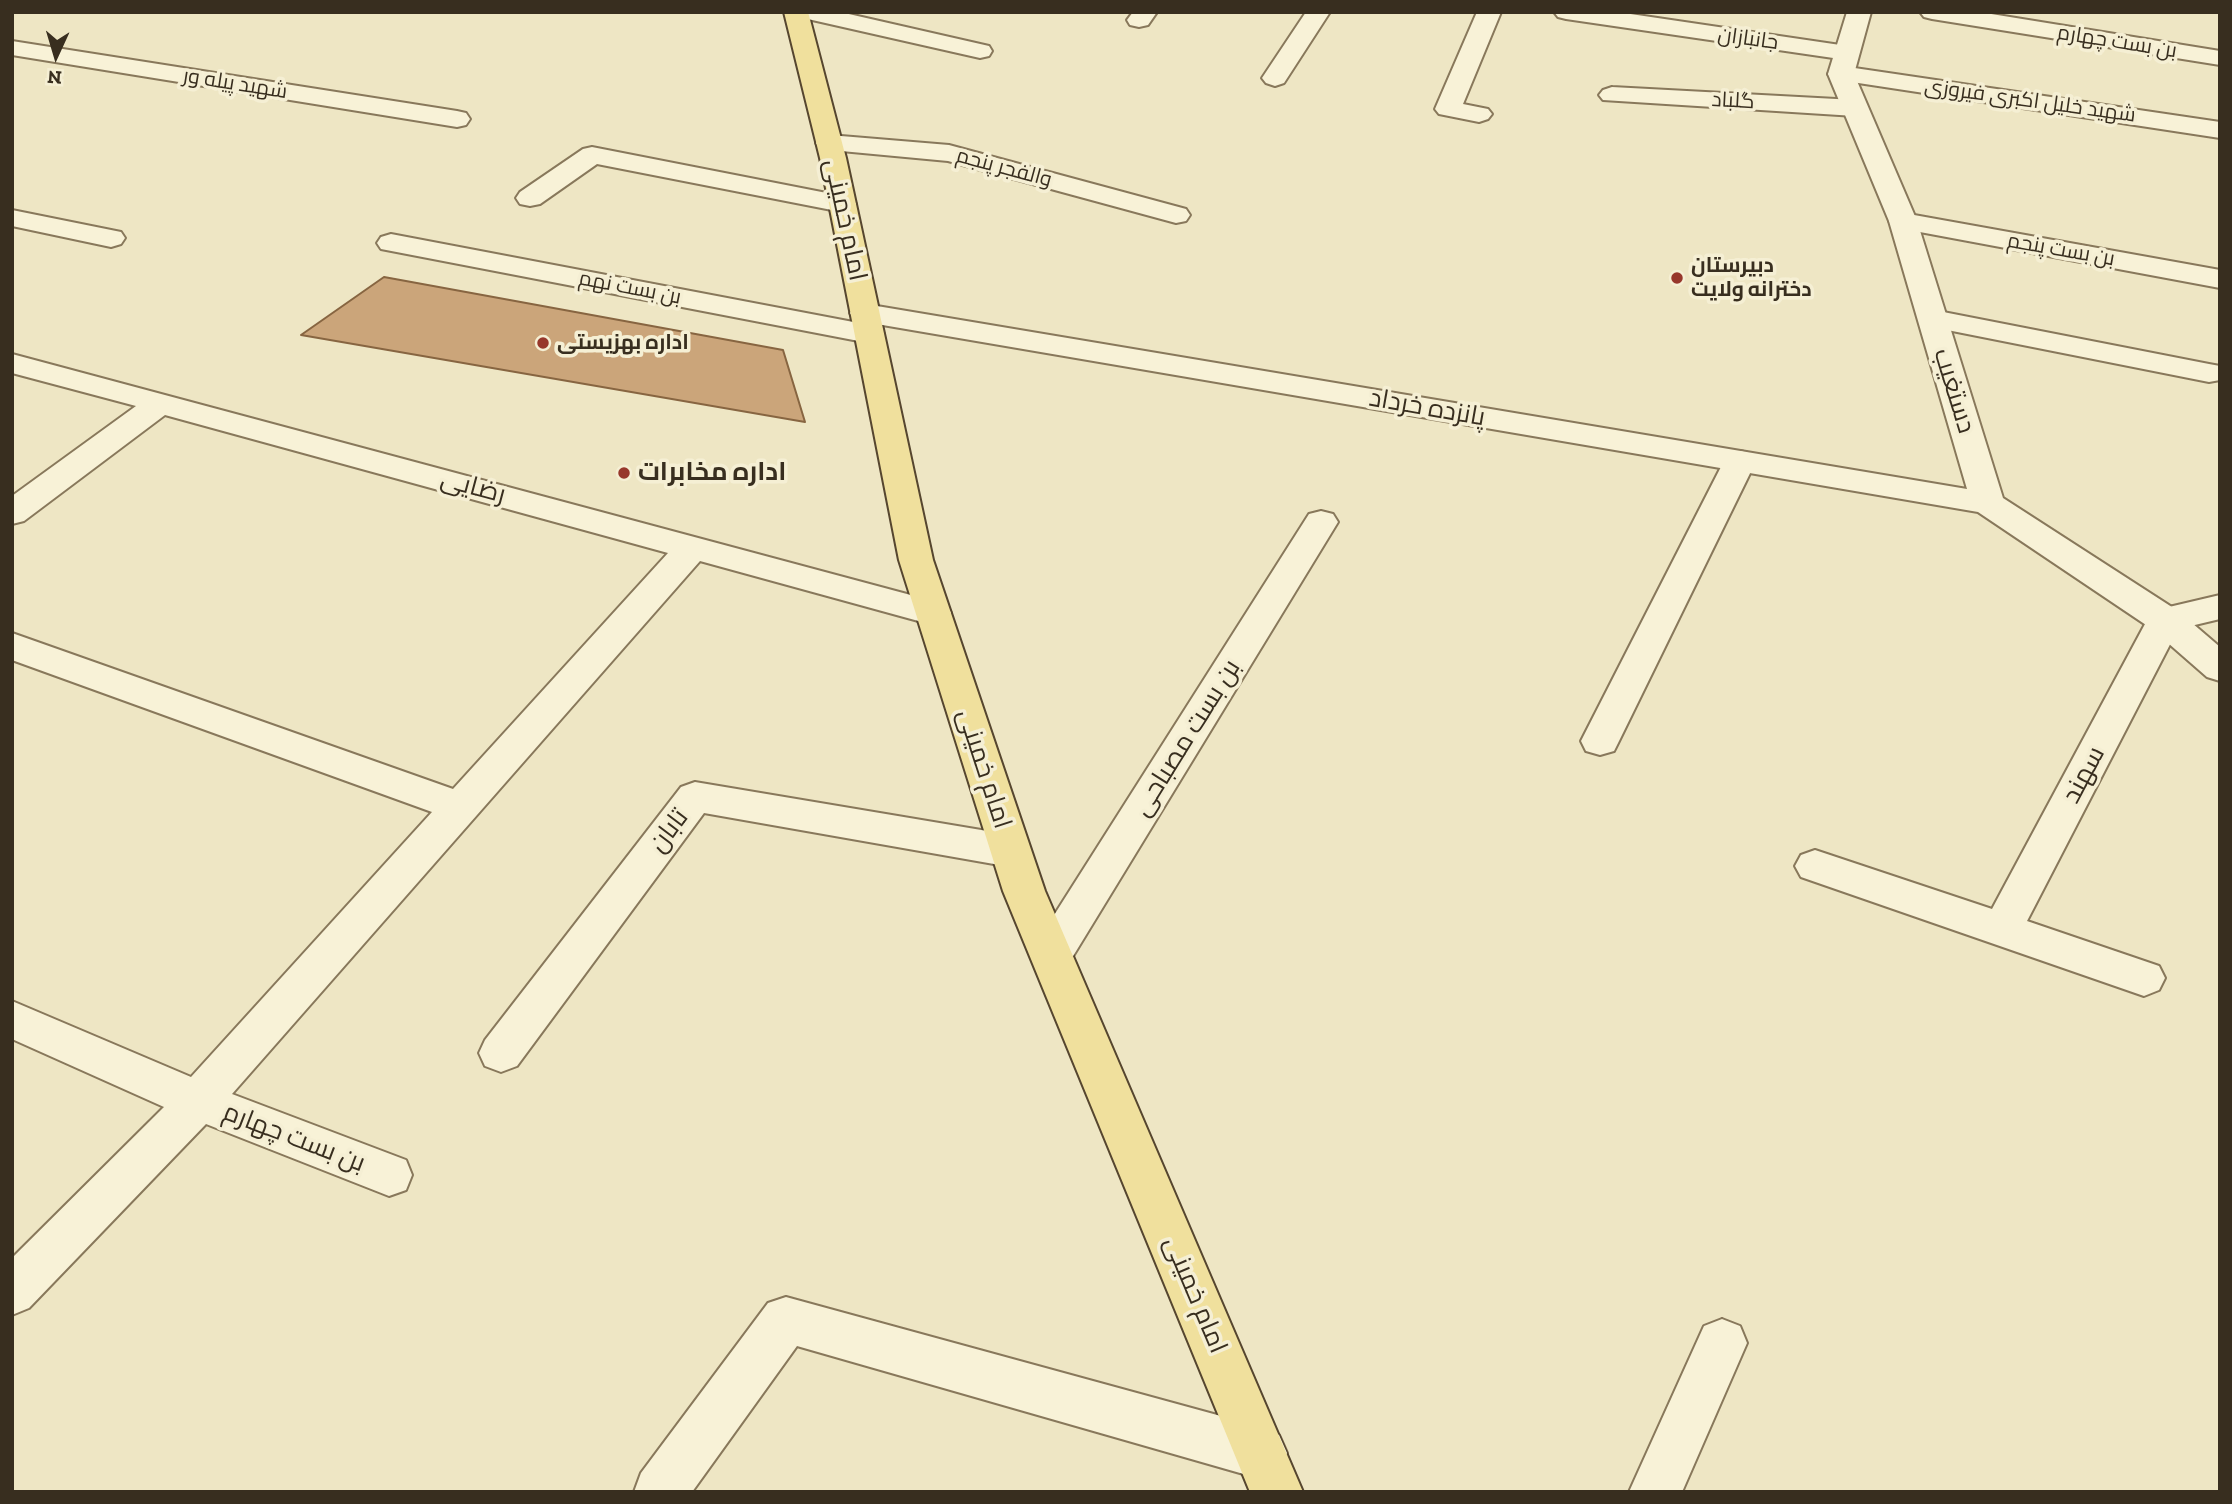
<!DOCTYPE html>
<meta charset="utf-8">
<style>
body{margin:0}
#map{position:relative;width:2232px;height:1504px;overflow:hidden;background:#eee6c4;font-family:"Zilla Slab",serif}
canvas{display:block}
.frame{position:absolute;inset:0;border:14px solid #382e1f;pointer-events:none}
.north{position:absolute;left:21px;top:21px;width:70px;height:70px;-webkit-text-stroke:5px #f5efd4;paint-order:stroke;rotate:184deg;font-size:19px;font-weight:700;line-height:28px;text-align:center;color:#382e1f}
.north::after{content:'';display:block;margin:auto;width:24px;height:32px;background:#382e1f;clip-path:polygon(50% 0,100% 100%,50% 72%,0 100%)}
</style>
<div id="map">
<canvas width="2232" height="1504"></canvas>
<div class="frame"></div>
<div class="north">N</div>
</div>
<script>
const ctx = document.querySelector('canvas').getContext('2d');
ctx.lineJoin = 'round';
function fillPath(path, color) { ctx.fillStyle = color; ctx.fill(path, 'evenodd'); }
const shape = rows => new Path2D(rows.map(r => 'M' + r).join(''));
function stroke(path, color, width, dash) { ctx.strokeStyle = color; ctx.lineWidth = width; ctx.lineCap = dash ? 'butt' : 'round'; ctx.setLineDash(dash || []); ctx.stroke(path); }
function write(font, color, halo, rows, align = 'center') {
  ctx.font = font + ' "Zilla Slab",Cairo,serif'; ctx.lineWidth = 7; ctx.setLineDash([]); ctx.textBaseline = 'middle'; ctx.strokeStyle = halo; ctx.fillStyle = color; for (const [text, x, y, turn = 0] of rows) {
    ctx.save(); ctx.translate(x, y); ctx.rotate((+turn || 0) * Math.PI / 180); ctx.textAlign = isNaN(turn) ? turn : align; if (halo) ctx.strokeText(text, 0, 0); ctx.fillText(text, 0, 0); ctx.restore();
  }
}
const building = shape([
 [384,277,783,350,805,422,301,335,384,277]
]);
const minor = shape([
 [795,12,840,12,989,46,992,51,989,56,980,58,799,17,795,12],
 [1133,12,1157,12,1148,25,1139,27,1130,25,1127,20,1133,12],
 [1306,12,1330,12,1284,83,1275,86,1266,83,1262,78,1306,12],
 [1477,12,1501,12,1463,104,1488,109,1492,114,1488,119,1479,122,1439,114,1435,109,1477,12],
 [1554,12,1617,12,1847,46,1856,48,1859,53,1856,58,1847,60,1566,19,1558,17,1554,12],
 [1920,12,1979,12,2220,51,2220,65,1932,19,1924,17,1920,12],
 [12,41,457,111,466,113,470,119,466,125,457,127,12,55,12,41],
 [1841,66,2220,122,2220,138,1832,79,1828,74,1832,69,1841,66],
 [1612,87,1855,100,1864,103,1868,108,1864,113,1855,116,1603,100,1599,95,1603,90,1612,87],
 [829,135,949,145,1186,209,1190,215,1186,221,1176,223,948,161,820,149,816,143,820,137,829,135],
 [592,147,842,196,852,198,856,204,852,210,842,212,597,164,540,204,530,206,520,204,516,198,520,192,583,149,592,147],
 [12,210,121,232,125,238,121,244,111,247,12,226,12,210],
 [1903,213,2220,270,2220,288,1893,227,1889,221,1893,215,1903,213],
 [391,234,869,325,880,328,884,334,880,340,869,343,381,249,377,243,381,237,391,234],
 [1933,310,2209,364,2220,366,2220,380,2209,382,1922,325,1918,319,1922,313,1933,310],
 [12,354,933,601,946,604,951,613,946,622,933,625,700,561,232,1094,406,1160,412,1175,406,1190,389,1196,206,1124,29,1308,12,1315,12,1258,164,1107,12,1039,12,1001,191,1077,432,812,12,660,12,633,453,789,668,553,165,415,24,521,12,524,12,496,136,406,12,373,12,354],
 [1740,451,1752,454,1756,461,1619,741,1614,751,1600,755,1586,751,1581,741,1724,461,1728,454,1740,451],
 [1321,511,1333,514,1338,522,1067,966,1052,971,1037,966,1031,954,1037,942,1309,514,1321,511],
 [2220,595,2220,619,2178,629,2027,921,2159,966,2165,978,2159,990,2144,996,1801,877,1795,866,1801,855,1815,850,1992,909,2152,611,2220,595],
 [695,782,1011,835,1025,840,1031,851,1025,862,1011,867,704,813,517,1066,501,1072,485,1066,479,1053,485,1040,681,787,695,782],
 [786,1297,1261,1427,1279,1435,1287,1453,1279,1471,1261,1479,797,1346,692,1492,634,1492,641,1473,768,1303,786,1297],
 [1722,1319,1740,1326,1747,1343,1682,1492,1629,1492,1704,1326,1722,1319]
]);
const tertiary = shape([
 [1847,12,1871,12,1854,74,1917,221,2003,498,2178,611,2220,647,2220,681,2207,677,2152,629,1978,512,865,322,854,319,850,313,854,307,865,304,1967,489,1889,221,1828,74,1847,12]
]);
const primary = shape([
 [784,12,808,12,846,158,933,560,1045,891,1303,1492,1250,1492,1003,891,899,560,820,158,784,12]
]);
const markers = [
 [1677,278,7,"#97372b"],
 [543,343,7,"#97372b"],
 [624,473,7,"#97372b"]
];
const farStreetnames = [
 ["جانبازان",1748,39,8],
 ["بن بست چهارم",2117,42,9],
 ["شهید پیله ور",235,84,9],
 ["گلباد",1733,101,3],
 ["شهید خلیل اکبری فیروزی",2030,101,8],
 ["والفجر پنجم",1004,168,15],
 ["بن بست پنجم",2061,250,10],
 ["بن بست نهم",630,288,11]
];
const farPoinames = [
 ["دبیرستان",1691,266],
 ["دخترانه ولایت",1691,290],
 ["اداره بهزیستی",557,343]
];
const streetNames = [
 ["امام خمینی",845,220,78],
 ["دستغیب",1954,391,73],
 ["پانزده خرداد",1427,408,10],
 ["رضایی",473,487,15],
 ["بن بست مصباحی",1187,738,-58],
 ["امام خمینی",984,769,72],
 ["سهند",2084,775,-62],
 ["تابان",669,831,-53],
 ["بن بست چهارم",294,1138,21],
 ["امام خمینی",1195,1295,67]
];
const poiNames = [
 ["اداره مخابرات",638,473]
];
fillPath(building, '#cba57a');
stroke(building, '#876541', 2);
stroke(minor, '#88785b', 4);
stroke(tertiary, '#88785b', 4);
stroke(primary, '#56462f', 4);
fillPath(minor, '#f8f2d7');
fillPath(tertiary, '#f8f2d7');
fillPath(primary, '#f0e09d');
for (const [x, y, r, color] of markers) { const dot = new Path2D(); dot.arc(x, y, r, 0, 2 * Math.PI); ctx.fillStyle = color; ctx.fill(dot); stroke(dot, '#f5efd4', 2.5); }
write('21px', '#382e1f', '#f5efd4', farStreetnames);
write('bold 21px', '#382e1f', '#f5efd4', farPoinames, 'left');
write('26px', '#382e1f', '#f5efd4', streetNames);
write('bold 26px', '#382e1f', '#f5efd4', poiNames, 'left');
</script>
